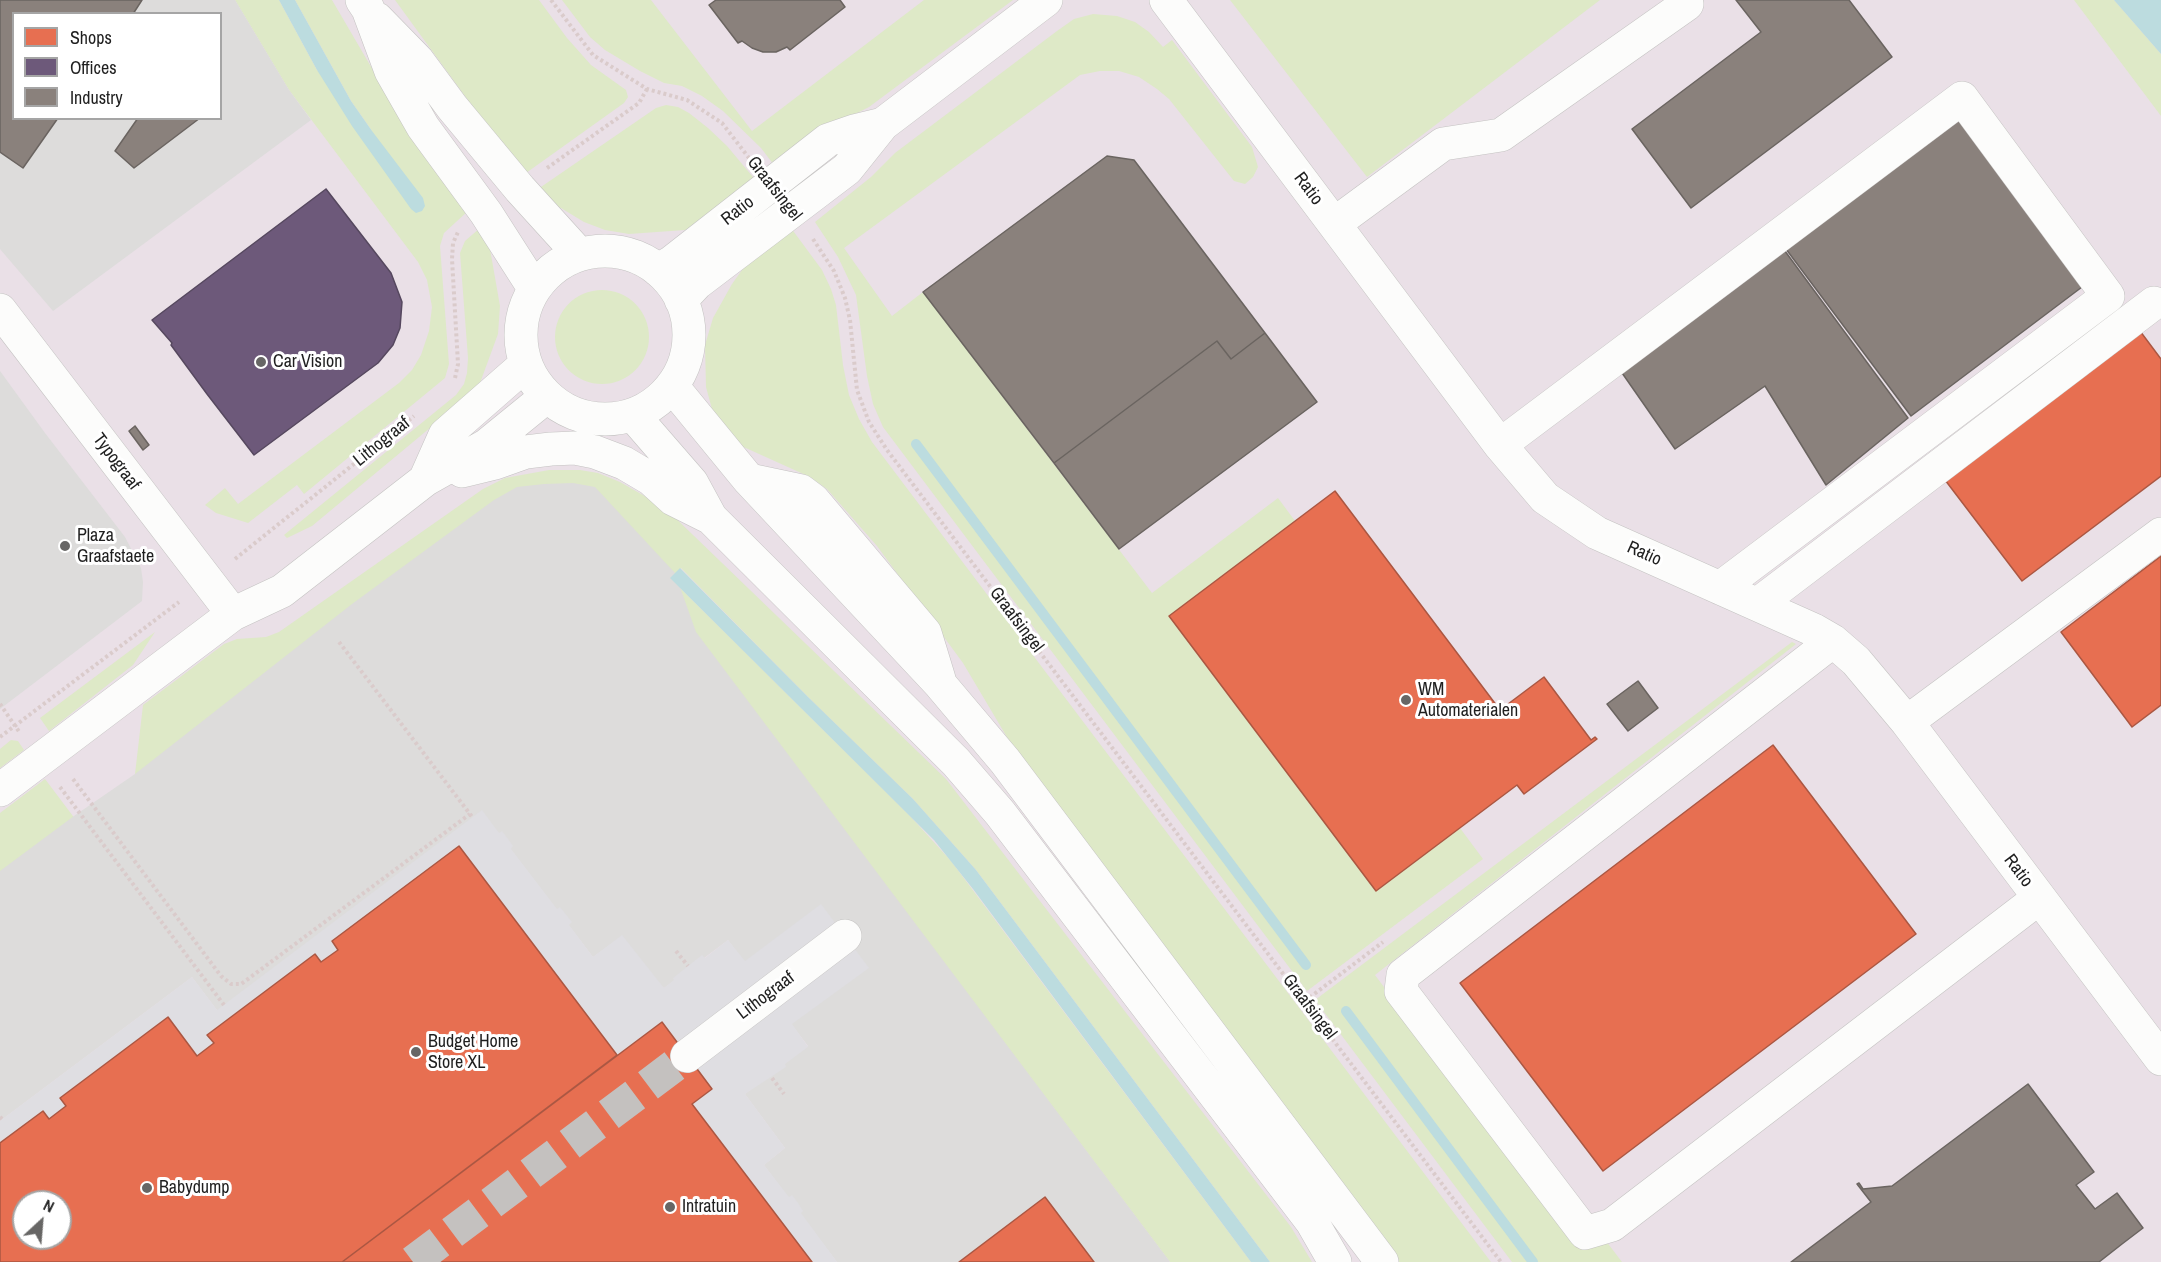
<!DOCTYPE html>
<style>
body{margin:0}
#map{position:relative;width:2161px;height:1262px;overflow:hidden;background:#edeae7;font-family:"Archivo Narrow",sans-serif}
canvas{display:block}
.legend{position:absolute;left:12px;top:12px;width:210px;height:108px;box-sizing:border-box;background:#fff;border:2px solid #a5a5a5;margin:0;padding:8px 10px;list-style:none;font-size:18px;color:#1f1f1f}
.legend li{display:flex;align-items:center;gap:12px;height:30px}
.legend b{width:30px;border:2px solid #a5a5a5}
.north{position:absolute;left:12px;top:1190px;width:60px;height:60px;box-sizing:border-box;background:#fff;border:2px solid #a5a5a5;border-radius:50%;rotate:26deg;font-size:16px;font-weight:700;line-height:24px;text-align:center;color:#1f1f1f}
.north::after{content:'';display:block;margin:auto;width:21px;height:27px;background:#676665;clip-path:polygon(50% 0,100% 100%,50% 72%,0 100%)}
</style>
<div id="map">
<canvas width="2161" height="1262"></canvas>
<ul class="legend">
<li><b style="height:16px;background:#e76f51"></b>Shops</li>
<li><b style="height:16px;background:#6d597a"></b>Offices</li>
<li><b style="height:16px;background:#8a817c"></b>Industry</li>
</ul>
<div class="north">N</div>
</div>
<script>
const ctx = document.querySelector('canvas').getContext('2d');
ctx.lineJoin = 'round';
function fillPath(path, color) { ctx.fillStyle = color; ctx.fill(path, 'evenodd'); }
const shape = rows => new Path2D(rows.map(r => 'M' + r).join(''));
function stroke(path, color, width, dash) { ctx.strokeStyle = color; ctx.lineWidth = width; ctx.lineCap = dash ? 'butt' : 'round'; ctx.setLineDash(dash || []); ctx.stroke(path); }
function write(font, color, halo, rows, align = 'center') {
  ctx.font = font + ' "Archivo Narrow",sans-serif'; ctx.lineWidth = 6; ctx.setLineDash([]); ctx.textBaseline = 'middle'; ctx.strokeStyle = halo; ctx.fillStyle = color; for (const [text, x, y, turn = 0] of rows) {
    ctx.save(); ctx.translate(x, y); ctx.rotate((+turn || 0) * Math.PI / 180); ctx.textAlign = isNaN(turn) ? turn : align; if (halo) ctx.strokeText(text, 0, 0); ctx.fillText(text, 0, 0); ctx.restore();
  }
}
const industrial = shape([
 [0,0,2144,0,2161,19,2161,1262,0,1262],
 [14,14,220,14,220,118,14,118],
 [24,1202,60,1202,60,1238,24,1238]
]);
const grass = shape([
 [235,0,279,0,317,70,372,131,351,101,295,0,332,0,370,65,440,173,468,211,444,233,440,246,449,364,445,378,304,494,297,485,248,523,216,513,205,505,225,488,238,504,399,383,412,370,421,355,429,331,432,307,427,280,418,262,289,90],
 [395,0,539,0,567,38,591,65,626,90,628,97,624,103,526,173,486,125],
 [562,0,651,0,752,131,924,0,1013,0,869,107,824,130,777,169,761,148,723,111,702,96,682,86,664,83,640,71,605,50,590,37],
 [1230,0,1600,0,1367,177],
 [2074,0,2114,0,2161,54,2161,116],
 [1093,14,1117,16,1135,22,1149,32,1163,47,1172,40,1252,147,1258,167,1253,177,1245,184,1234,181,1169,99,1157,89,1139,77,1119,71,1100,71,1080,75,844,248,892,316,923,292,1152,593,1278,498,1295,521,1169,616,1376,891,1460,828,1483,859,1307,991,883,427,873,404,867,376,856,295,838,257,815,222,871,177,895,153,1057,31,1074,19],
 [666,105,678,107,689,113,708,128,727,146,758,183,708,222,685,230,629,234,605,230,584,222,551,202,538,189,656,108],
 [480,228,490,249,500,306,498,334,480,383,472,393,312,526,287,538,284,535,456,395,464,384,467,373,468,358,460,253,465,241],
 [791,228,822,270,831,289,836,305,843,365,849,395,859,419,872,442,1491,1262,1395,1262,1033,781,963,663,877,546,827,489,810,477,728,440,712,409,706,387,705,345,713,318,732,284,747,263],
 '555 337a47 47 0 1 1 94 0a47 47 0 1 1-94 0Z',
 [549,470,580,470,598,473,620,482,664,507,946,779,1291,1227,1312,1262,1270,1262,976,870,913,799,808,697,681,568,671,579,910,816,951,861,1251,1262,1170,1262,921,932,849,882,135,774,143,705,224,644,237,639,266,637,279,632,483,489,505,478],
 [155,632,133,665,49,731,40,718],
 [1792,642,1796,644,1375,975,1576,1244,1606,1241,1622,1262,1512,1262,1315,1000],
 [11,740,18,741,24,750,0,768,0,749],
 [45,779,94,844,0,880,0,813]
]);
const parking = shape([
 [142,0,235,0,289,90,311,120,53,311,0,249,0,152,23,168,58,119,220,118,220,14,133,13],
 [0,371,45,433,125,537,141,568,143,582,142,601,0,709],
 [573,483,595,487,675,573,696,632,1170,1262,1094,1262,1045,1197,959,1262,837,1262,764,1165,785,1148,745,1094,808,1046,728,940,664,988,615,941,593,957,490,822,226,1022,192,977,0,1121,0,871,74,816,135,774,352,604,494,500,517,487,544,484]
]);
const plaza = shape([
 [482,810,499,833,502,831,508,839,513,846,511,849,557,909,560,907,572,922,569,925,593,957,622,935,664,988,674,980,673,978,702,955,705,958,728,940,745,961,821,904,869,968,792,1024,808,1047,785,1064,786,1067,745,1094,785,1148,764,1165,789,1197,792,1195,798,1203,803,1211,801,1213,837,1262,812,1262,692,1104,712,1089,662,1022,617,1055,459,846,332,941,338,950,321,962,314,954,208,1035,214,1043,197,1056,60,1098,66,1106,49,1119,43,1112,0,1143,0,1121,192,977,217,1010]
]);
const water = shape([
 [279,0,295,0,351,101,372,131,423,198,425,206,422,211,416,213,411,209,352,126,317,70],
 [2114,0,2161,0,2161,54],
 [680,568,808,697,913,799,976,870,1270,1262,1251,1262,973,889,934,840,670,578]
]);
const shops = shape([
 [2137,327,2161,359,2161,476,2022,581,1942,476,2137,327],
 [1335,491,1500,710,1544,677,1591,740,1595,737,1597,739,1524,794,1517,785,1376,891,1169,616,1335,491],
 [2161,556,2161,705,2132,727,2061,632,2161,556],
 [1773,745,1916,934,1603,1171,1460,983,1773,745],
 [459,846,617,1055,342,1262,0,1262,0,1143,43,1111,49,1119,66,1106,60,1098,168,1017,197,1056,214,1043,207,1035,315,954,321,962,338,950,332,941,459,846],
 [24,1202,60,1202,60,1238,24,1238,24,1202],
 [662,1022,712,1089,692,1104,812,1262,342,1262,662,1022],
 [1045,1197,1094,1262,959,1262,1045,1197]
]);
const offices = shape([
 [326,189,391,273,402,302,400,328,393,345,378,363,254,455,207,394,171,345,172,343,152,320,326,189]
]);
const industry = shape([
 [0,0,142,0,133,14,14,14,14,118,58,118,23,168,0,152,0,0],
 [716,0,840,0,845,7,790,50,787,47,776,52,763,52,752,48,742,41,738,43,709,5,716,0],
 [1736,0,1849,0,1892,57,1691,208,1632,129,1761,32,1736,0],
 [1955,109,2086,284,1911,416,1780,241,1955,109],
 [138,118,200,118,134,168,115,151,138,118],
 [1107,156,1134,160,1265,333,1231,359,1217,341,1054,463,923,292,1107,156],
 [1782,247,1908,418,1826,485,1765,386,1675,449,1620,370,1782,247],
 [1265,333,1317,402,1119,549,1054,463,1217,341,1231,359,1265,333],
 [135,426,149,445,143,450,129,431,135,426],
 [1638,681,1658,708,1628,731,1607,704,1638,681],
 [2028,1084,2094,1172,2076,1185,2095,1209,2117,1193,2143,1228,2122,1244,2099,1262,1791,1262,1871,1202,1857,1184,1859,1183,1863,1189,1892,1186,2028,1084]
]);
const stream = shape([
 [916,444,1306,965],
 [1346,1011,1533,1262]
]);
const minorTunnel = shape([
 [413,1262,687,1056]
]);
const path = shape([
 [551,0,593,55,647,89,687,100,722,123,749,158],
 [547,168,639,103,647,89],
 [813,239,834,271,845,298,850,320,857,390,869,422,887,450,1501,1262],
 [455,378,458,364,452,259,453,243,458,232],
 [235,559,414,416],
 [339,642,473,818],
 [0,704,20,733],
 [0,737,179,602],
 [73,779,221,976,231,984,241,984,248,979,470,814],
 [60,787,224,1005],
 [676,951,688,966],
 [1305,1001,1383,942],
 [772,1078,784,1094],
 [0,1117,2,1119]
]);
const minor = shape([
 [362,0,368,9,391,71,423,127,486,213,534,288],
 [1166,0,1500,445,1545,498,1597,533,1814,630,1833,641,1856,661,1907,722,2161,1059],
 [377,19,418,61,452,107,520,189,579,254],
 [1334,224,1443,144,1501,135,1687,4],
 '521 335a84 84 0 1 1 168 0a84 84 0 1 1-168 0Z',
 [658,270,672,262,828,140,854,131,883,124],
 [681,300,697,283,847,169,883,124,1046,0],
 [0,310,233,614],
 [672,386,749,480,940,684,1005,761,1382,1262],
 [633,415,692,483,711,518,956,762,1000,813,1312,1222,1335,1262],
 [1500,445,1962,98,2108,296,1720,588],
 [462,471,495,463,526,452,551,449,575,448,595,452,624,463,651,479,673,499,711,518],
 [425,480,445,435,525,365],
 [749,480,801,491,813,500,925,633,939,679],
 [1758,604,2154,303],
 [1833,641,1403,975,1401,991,1585,1233,1612,1225,2039,898],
 [1907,722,2161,534],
 [0,790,233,614,282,591,425,480,487,445,546,397],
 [687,1056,845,936]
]);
const markers = [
 [261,362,6,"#676665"],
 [65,546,6,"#676665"],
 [1406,700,6,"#676665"],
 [416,1052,6,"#676665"],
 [147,1188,6,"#676665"],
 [670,1207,6,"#676665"]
];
const streetNames = [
 ["Graafsingel",774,189,52],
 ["Ratio",1308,189,53],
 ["Ratio",738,211,-38],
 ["Lithograaf",382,442,-39],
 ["Typograaf",116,462,53],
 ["Ratio",1644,554,24],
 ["Graafsingel",1016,620,53],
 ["Ratio",2018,871,53],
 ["Lithograaf",766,996,-37],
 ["Graafsingel",1309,1007,53]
];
const poiNames = [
 ["Car Vision",273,362],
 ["Plaza",77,536],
 ["Graafstaete",77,557],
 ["WM",1418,690],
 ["Automaterialen",1418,711],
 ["Budget Home",428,1042],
 ["Store XL",428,1063],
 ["Babydump",159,1188],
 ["Intratuin",682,1207]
];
fillPath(industrial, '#eae0e7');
fillPath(grass, '#dee9c7');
fillPath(parking, '#dddcdb');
fillPath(plaza, '#dfdee2');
fillPath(water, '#bcdcdf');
fillPath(shops, '#e76f51');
stroke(shops, '#ab5742', 1.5);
fillPath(offices, '#6d597a');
stroke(offices, '#56485f', 1.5);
fillPath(industry, '#8a817c');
stroke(industry, '#6a6460', 1.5);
stroke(stream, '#bcdcdf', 10);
stroke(minorTunnel, '#c4c1bf', 33, [33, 16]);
stroke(minor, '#c4c3c2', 34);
stroke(path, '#dacbcb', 4, [3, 3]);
stroke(minor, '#fcfcfb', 33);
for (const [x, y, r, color] of markers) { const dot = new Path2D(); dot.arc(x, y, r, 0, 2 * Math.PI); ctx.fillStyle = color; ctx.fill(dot); stroke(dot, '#fff', 2); }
write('18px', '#1f1f1f', '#fff', streetNames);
write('18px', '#1f1f1f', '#fff', poiNames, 'left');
</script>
